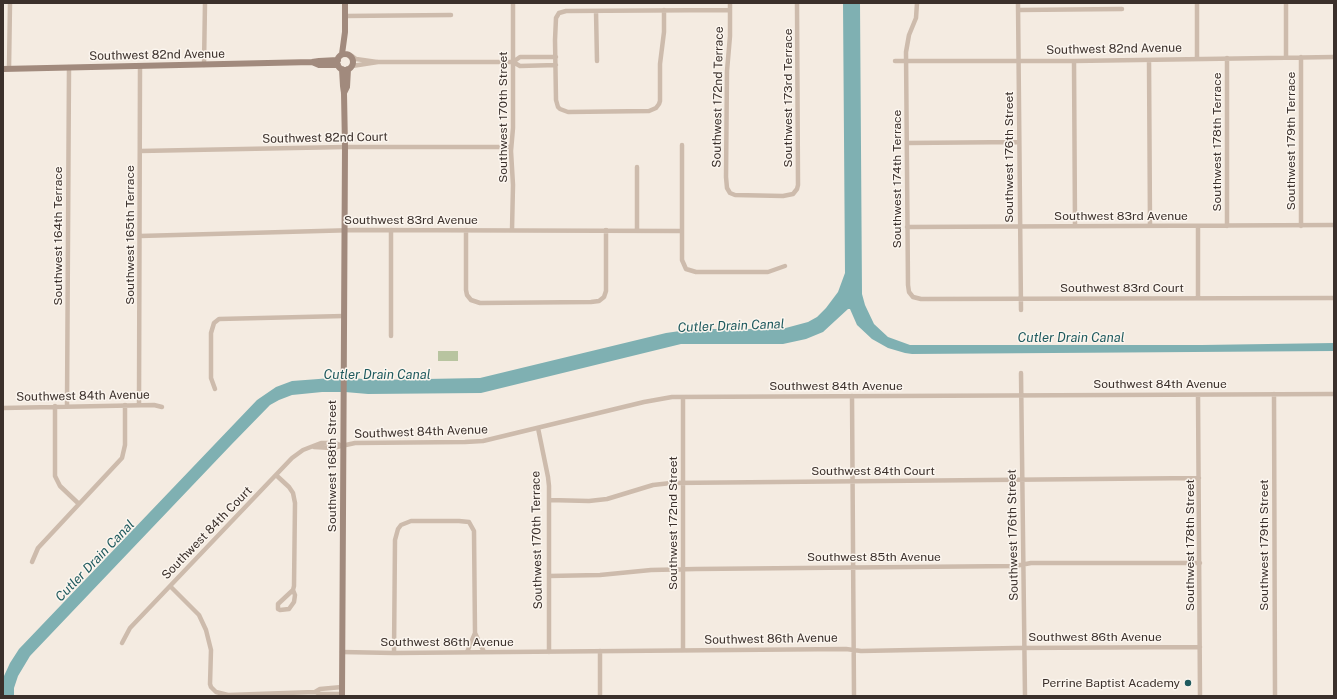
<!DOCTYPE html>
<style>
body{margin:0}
#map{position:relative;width:1337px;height:699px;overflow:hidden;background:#f4ebe1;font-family:"Public Sans",sans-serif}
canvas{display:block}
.frame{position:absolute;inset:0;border:4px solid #3b302b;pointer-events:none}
</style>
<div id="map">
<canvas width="1337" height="699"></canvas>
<div class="frame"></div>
</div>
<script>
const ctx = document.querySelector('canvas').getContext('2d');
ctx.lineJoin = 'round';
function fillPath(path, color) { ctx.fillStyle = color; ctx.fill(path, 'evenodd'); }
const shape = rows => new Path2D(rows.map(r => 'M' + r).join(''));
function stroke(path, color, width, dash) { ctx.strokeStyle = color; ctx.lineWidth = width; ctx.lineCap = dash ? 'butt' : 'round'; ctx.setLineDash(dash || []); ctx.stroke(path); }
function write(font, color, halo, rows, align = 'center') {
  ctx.font = font + ' "Public Sans",sans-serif'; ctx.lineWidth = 3; ctx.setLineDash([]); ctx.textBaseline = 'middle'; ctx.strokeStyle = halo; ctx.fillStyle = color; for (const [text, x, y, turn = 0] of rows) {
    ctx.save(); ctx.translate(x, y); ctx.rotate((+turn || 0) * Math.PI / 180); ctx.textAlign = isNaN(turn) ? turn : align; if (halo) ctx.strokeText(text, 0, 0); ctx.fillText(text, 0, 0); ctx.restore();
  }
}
const green = shape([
 [438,351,458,351,458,361,438,361]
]);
const water = shape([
 [843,3,860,3,862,294,865,305,874,324,888,337,910,345,1202,345,1334,343,1334,351,912,354,905,353,888,348,872,339,857,325,850,309,848,309,823,332,806,339,783,344,681,344,481,393,368,394,345,392,322,392,292,395,279,400,270,405,231,445,30,656,18,676,14,688,14,696,3,696,4,676,10,663,19,649,257,400,276,387,292,381,345,377,371,380,480,378,666,333,694,329,782,329,808,322,817,317,826,308,838,292,845,273]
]);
const street = shape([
 [730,3,730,36,727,71,726,177,727,188,730,193,735,195,783,196,793,194,797,189,798,185,797,3],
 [917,3,916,18,909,35,906,52,908,285,909,292,913,297,921,299,1334,298],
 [1018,3,1021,310],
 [1197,3,1197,59],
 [1286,3,1286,57],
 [664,10,664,32,660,64,660,101,659,104,656,108,649,111,568,112,560,109,558,107,556,100,555,40,556,18,559,13,566,11,730,10],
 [1018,10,1122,9],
 [596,11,597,61],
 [345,16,451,15],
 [352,56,356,59,377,62],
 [1301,57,1301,226],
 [1149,60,1150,226],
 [895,61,1074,61,1334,57],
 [1074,61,1075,226],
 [513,62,520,57,556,57],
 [204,65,205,3],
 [352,66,378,62,513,62,520,66,556,65],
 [9,69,10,3],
 [907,143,1019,142],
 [682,145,682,260,686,269,696,272,768,272,785,266],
 [140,151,345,147,511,147],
 [637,167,637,231],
 [1198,226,1198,298],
 [1227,226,1227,58],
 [907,227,1334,225],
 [466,230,466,290,467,295,471,300,480,303,591,302,599,301,604,297,606,291,606,230],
 [512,230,513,185,511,151,513,128,513,3],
 [140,236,356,230,682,231],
 [391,336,391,230],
 [1021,373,1025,696],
 [215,389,211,378,211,333,214,323,219,319,344,316],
 [1274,394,1275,696],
 [1198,395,1200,696],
 [852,396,854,696],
 [683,397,683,650],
 [139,405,140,66],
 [55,406,55,476,60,486,79,504],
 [67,406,69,67],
 [3,408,154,405,162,407],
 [538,428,548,477,549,486,549,652],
 [314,447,332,448,355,443,465,442,483,441,644,402,672,397,1334,394],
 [276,475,289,487,293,493,295,503,294,586,293,590,278,604,278,609,280,610,289,609,294,602,295,595,293,590],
 [549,500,589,501,607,499,653,485,671,483,1199,478],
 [32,562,38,548,122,458,125,445,125,405],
 [549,576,600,575,651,570,696,569,1015,566,1031,563,1200,563],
 [170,586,199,615,206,630,211,650,210,684,211,687,216,692,228,695,315,692,320,689,342,687],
 [122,643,130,628,292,458,303,450,321,443,335,443,343,446],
 [600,651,600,696],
 [342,652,394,653,846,649,861,651,1016,648,1200,647],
 [467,652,475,633],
 [394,653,395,540,398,529,401,525,411,521,459,521,469,522,474,531,475,633,484,652],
 [315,692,320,694,342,694]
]);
const secondary = shape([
 [342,54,345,32,345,3],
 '337 62a8 8 0 1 1 16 0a8 8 0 1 1-16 0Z',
 [312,62,319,65,338,65],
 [3,69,312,62,319,61,338,60],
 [344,93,347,87,348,69],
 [342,696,345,147,344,93,343,86,342,69]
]);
const markers = [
 [1188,683,4,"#1f5a5e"]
];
const streetNames = [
 ["Southwest 82nd Avenue",1114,49,-1],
 ["Southwest 82nd Avenue",157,55,-1],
 ["Southwest 172nd Terrace",718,97,-89],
 ["Southwest 173rd Terrace",788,98,-90],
 ["Southwest 170th Street",503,117,-90],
 ["Southwest 82nd Court",325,138,-1],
 ["Southwest 179th Terrace",1291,141,-90],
 ["Southwest 178th Terrace",1217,142,-90],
 ["Southwest 176th Street",1009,157,-90],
 ["Southwest 174th Terrace",897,179,-90],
 ["Southwest 83rd Avenue",1121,216],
 ["Southwest 83rd Avenue",411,220],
 ["Southwest 165th Terrace",130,235,-90],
 ["Southwest 164th Terrace",58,236,-90],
 ["Southwest 83rd Court",1122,288],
 ["Southwest 84th Avenue",1160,384],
 ["Southwest 84th Avenue",836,386],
 ["Southwest 84th Avenue",83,396,-1],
 ["Southwest 84th Avenue",421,432,-2],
 ["Southwest 168th Street",332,466,-90],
 ["Southwest 84th Court",873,471],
 ["Southwest 172nd Street",673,523,-90],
 ["Southwest 84th Court",207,533,-46],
 ["Southwest 176th Street",1013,535,-91],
 ["Southwest 170th Terrace",537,540,-91],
 ["Southwest 178th Street",1190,545,-90],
 ["Southwest 179th Street",1264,545,-90],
 ["Southwest 85th Avenue",874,557],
 ["Southwest 86th Avenue",1095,637],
 ["Southwest 86th Avenue",771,639,-1],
 ["Southwest 86th Avenue",447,642]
];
const poiNames = [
 ["Perrine Baptist Academy",1180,683]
];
const waterNames = [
 ["Cutler Drain Canal",731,326,-2],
 ["Cutler Drain Canal",1071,338],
 ["Cutler Drain Canal",377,375],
 ["Cutler Drain Canal",95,561,-46]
];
fillPath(green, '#b8c4a0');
fillPath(water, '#7fb0b2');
stroke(street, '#cdbbac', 4.5);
stroke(secondary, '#a18a7d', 6);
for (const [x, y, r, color] of markers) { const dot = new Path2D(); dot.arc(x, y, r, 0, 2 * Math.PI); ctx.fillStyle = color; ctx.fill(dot); stroke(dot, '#fbf5ee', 1.5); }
write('12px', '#3b302b', '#fbf5ee', streetNames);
write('12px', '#3b302b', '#fbf5ee', poiNames, 'right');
write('italic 13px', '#1f5a5e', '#fbf5ee', waterNames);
</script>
